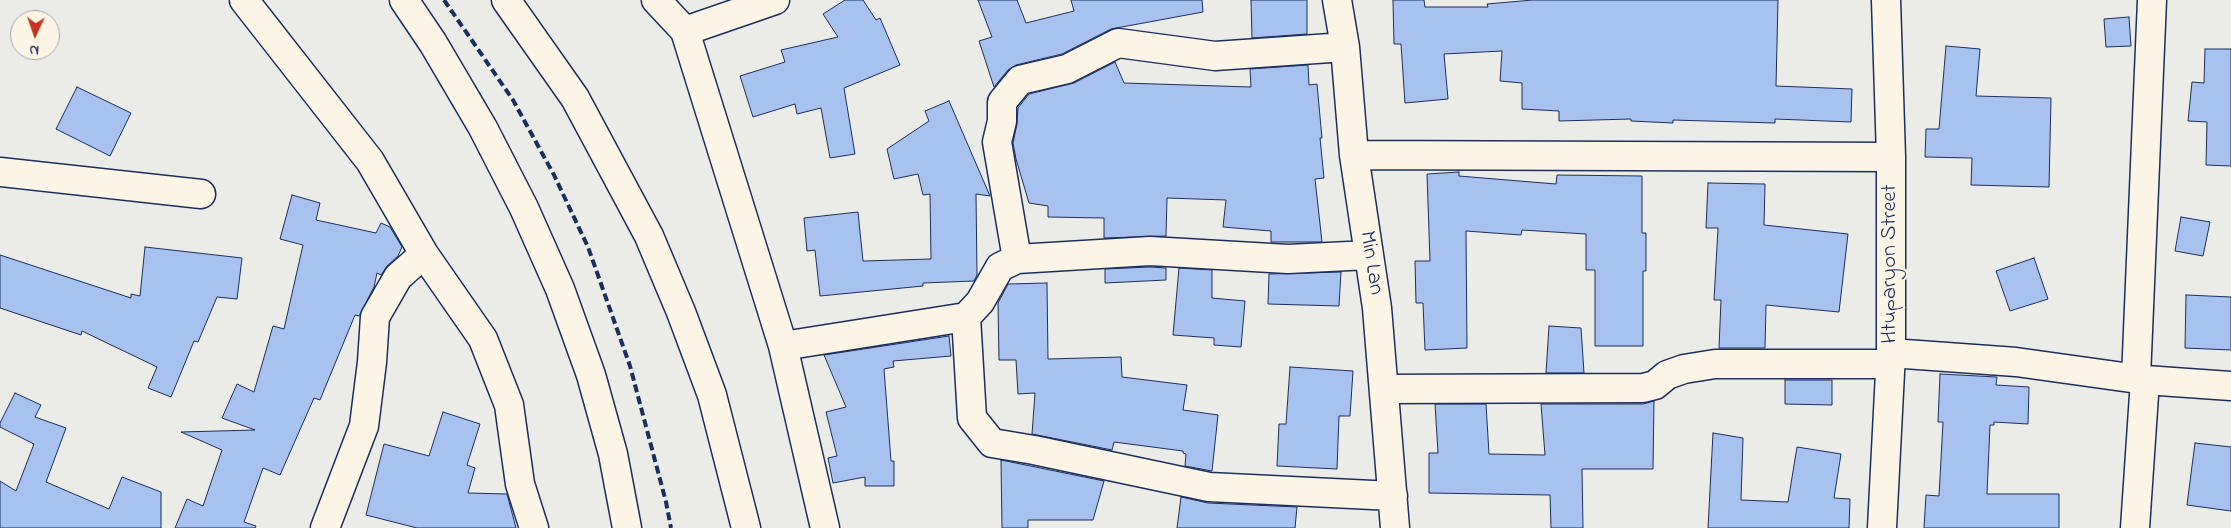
<!DOCTYPE html>
<style>
body{margin:0}
#map{position:relative;width:2231px;height:528px;overflow:hidden;background:#ebebe7;font-family:"Indie Flower",sans-serif}
canvas{display:block}
.north{position:absolute;left:10px;top:10px;width:50px;height:50px;box-sizing:border-box;background:#fcf5e5;border:1px solid #a2a6af;border-radius:50%;rotate:183deg;font-size:14px;font-weight:700;line-height:20px;text-align:center;color:#1b2f5e}
.north::after{content:'';display:block;margin:auto;width:18px;height:22px;background:#c8321e;clip-path:polygon(50% 0,100% 100%,50% 72%,0 100%)}
</style>
<div id="map">
<canvas width="2231" height="528"></canvas>
<div class="north">N</div>
</div>
<script>
const ctx = document.querySelector('canvas').getContext('2d');
ctx.lineJoin = 'round';
function fillPath(path, color) { ctx.fillStyle = color; ctx.fill(path, 'evenodd'); }
const shape = rows => new Path2D(rows.map(r => 'M' + r).join(''));
function stroke(path, color, width, dash) { ctx.strokeStyle = color; ctx.lineWidth = width; ctx.lineCap = dash ? 'butt' : 'round'; ctx.setLineDash(dash || []); ctx.stroke(path); }
function write(font, color, halo, rows, align = 'center') {
  ctx.font = font + ' "Indie Flower",sans-serif'; ctx.lineWidth = 4.5; ctx.setLineDash([]); ctx.textBaseline = 'middle'; ctx.strokeStyle = halo; ctx.fillStyle = color; for (const [text, x, y, turn = 0] of rows) {
    ctx.save(); ctx.translate(x, y); ctx.rotate((+turn || 0) * Math.PI / 180); ctx.textAlign = isNaN(turn) ? turn : align; if (halo) ctx.strokeText(text, 0, 0); ctx.fillText(text, 0, 0); ctx.restore();
  }
}
const building = shape([
 [845,0,863,0,876,20,880,18,900,65,844,88,855,154,830,158,821,108,797,114,795,104,753,117,740,76,785,62,781,50,838,37,823,14,845,0],
 [978,0,1017,0,1026,23,1074,11,1071,0,1202,0,1203,12,1111,29,1062,54,1016,65,1008,70,994,87,979,41,992,37,978,0],
 [1251,0,1307,0,1307,34,1252,38,1251,0],
 [1393,0,1424,0,1425,7,1488,7,1487,4,1533,0,1778,0,1776,86,1852,89,1851,122,1775,119,1775,123,1673,120,1673,123,1631,121,1631,119,1559,121,1559,111,1522,109,1522,83,1500,81,1502,51,1444,54,1448,99,1405,103,1401,44,1394,44,1393,0],
 [2129,17,2131,46,2106,47,2104,19,2129,17],
 [1946,46,1980,49,1976,96,2051,98,2049,187,1971,185,1972,158,1925,157,1926,129,1939,129,1946,46],
 [2205,49,2231,49,2231,166,2206,165,2207,122,2188,121,2192,82,2204,83,2205,49],
 [1115,62,1124,83,1251,87,1250,69,1308,65,1309,85,1317,84,1322,138,1320,138,1324,178,1315,179,1322,242,1271,242,1271,231,1223,227,1226,200,1167,198,1166,236,1104,238,1104,218,1048,217,1048,206,1029,203,1016,159,1013,143,1017,124,1018,108,1029,94,1074,83,1115,62],
 [77,87,131,113,110,156,56,129,77,87],
 [949,101,990,196,976,194,977,275,974,281,923,283,923,286,820,296,815,250,807,251,804,218,858,212,863,261,931,259,930,194,923,195,918,174,894,179,887,149,929,121,925,111,949,101],
 [1459,172,1459,176,1556,184,1557,175,1642,176,1642,233,1646,233,1646,271,1643,271,1643,346,1595,346,1595,270,1586,270,1586,234,1522,230,1521,235,1466,231,1467,348,1425,350,1423,303,1416,303,1415,261,1430,261,1427,174,1459,172],
 [1708,183,1765,184,1764,225,1848,234,1839,312,1766,305,1765,348,1719,348,1721,300,1714,300,1718,228,1706,228,1708,183],
 [292,195,320,203,316,220,376,233,381,223,390,227,402,247,398,256,387,266,381,275,377,273,374,287,359,316,355,315,320,400,314,398,280,475,263,468,244,522,256,526,255,528,175,528,187,499,203,506,222,450,181,432,255,430,222,418,237,384,254,392,273,326,284,329,303,245,280,239,292,195],
 [2181,217,2210,222,2203,256,2175,251,2181,217],
 [145,247,242,258,237,299,217,297,198,342,194,341,171,397,148,388,157,367,82,331,81,335,0,308,0,255,131,298,131,294,140,296,145,247],
 [2034,258,2048,299,2010,311,1996,271,2034,258],
 [1150,267,1166,268,1166,280,1105,283,1105,269,1150,267],
 [1179,268,1212,270,1212,298,1245,301,1241,347,1214,345,1214,338,1173,335,1179,268],
 [1341,272,1339,306,1268,304,1269,274,1341,272],
 [1047,283,1048,359,1121,357,1122,377,1187,385,1183,410,1218,415,1212,471,1185,466,1186,454,1183,453,1183,451,1114,442,1112,450,1032,434,1035,393,1018,394,1016,360,999,360,998,303,1008,284,1047,283],
 [2186,295,2231,297,2231,350,2185,348,2186,295],
 [1549,326,1581,328,1584,373,1546,373,1549,326],
 [949,336,951,356,893,361,894,367,884,369,891,461,894,461,894,486,865,486,865,477,833,483,828,458,837,456,826,412,846,407,824,355,949,336],
 [1290,367,1353,371,1350,416,1339,416,1337,469,1277,466,1279,424,1286,424,1290,367],
 [1940,374,1997,377,1996,385,2029,387,2028,424,1994,422,1994,425,1990,425,1987,494,2059,494,2059,528,1924,528,1926,495,1939,496,1943,422,1938,422,1940,374],
 [1785,380,1832,380,1832,405,1785,404,1785,380],
 [15,393,41,405,35,417,66,428,46,482,109,509,122,477,161,492,161,528,0,528,0,481,16,491,34,444,0,427,0,423,15,393],
 [1654,401,1653,469,1582,469,1583,528,1551,528,1550,495,1429,493,1429,453,1438,453,1435,404,1486,404,1489,454,1545,455,1541,404,1643,404,1654,401],
 [443,412,480,424,467,465,475,468,468,493,507,494,516,528,417,528,366,515,384,444,429,456,443,412],
 [1713,433,1743,438,1741,500,1788,502,1797,447,1841,454,1834,498,1850,499,1849,528,1708,528,1713,433],
 [2195,443,2231,447,2231,511,2187,505,2195,443],
 [1001,460,1104,481,1093,520,1028,520,1028,528,1002,528,1001,460],
 [1181,497,1208,503,1297,507,1295,528,1177,528,1181,497]
]);
const minor = shape([
 [244,0,370,161,424,254,483,339,509,405,520,484,534,528],
 [656,0,685,31,783,346,825,528],
 [1337,0,1345,47,1354,155,1377,308,1395,528],
 [685,31,775,0],
 [1354,155,1891,157],
 [0,172,201,194],
 [1017,259,997,142,1002,121,1002,102,1020,80,1067,69,1118,43,1215,56,1345,47],
 [966,317,972,418,992,443,1034,450,1209,487,1393,496],
 [783,346,966,317,980,302,1000,267,1017,259,1150,251,1288,259,1369,255],
 [1891,353,2016,362,2145,380,2231,386],
 [2136,378,2152,0],
 [1384,389,1643,388,1655,385,1667,375,1684,369,1715,364,1890,364],
 [325,528,364,426,372,362,375,317,398,277,424,254],
 [1882,528,1891,353,1891,157,1886,0],
 [2135,528,2145,380]
]);
const secondary = shape([
 [404,0,433,43,483,128,524,208,560,289,591,375,613,454,627,528],
 [506,0,575,98,649,236,681,312,712,395,746,528]
]);
const rail = shape([
 [444,0,513,100,554,175,588,247,630,366,666,502,671,528]
]);
const streetNames = [
 ["Min Lan",1370,263,81],
 ["Htuparyon Street",1891,264,-90]
];
fillPath(building, '#a8c2ef');
stroke(building, '#1b2f5e', 1);
stroke(minor, '#1b2f5e', 31);
stroke(secondary, '#1b2f5e', 31);
stroke(minor, '#fcf5e5', 28);
stroke(secondary, '#fcf5e5', 28);
stroke(rail, '#1b2f5e', 4, [8, 4]);
write('22px', '#1b2f5e', '#fcf5e5', streetNames);
</script>
